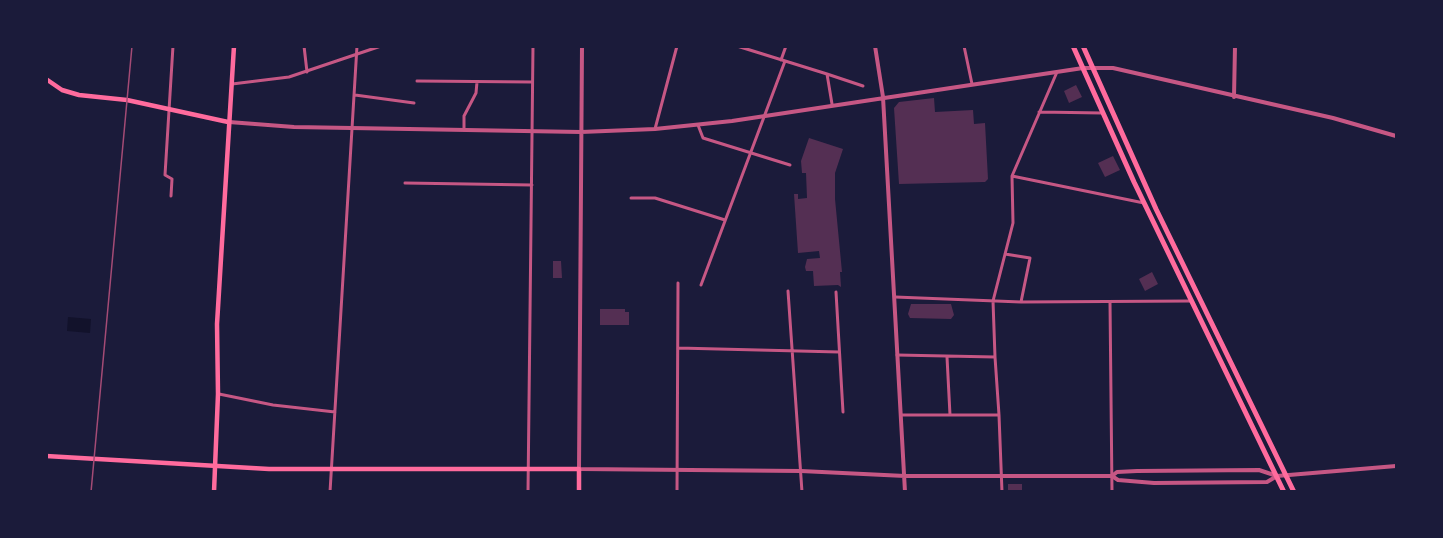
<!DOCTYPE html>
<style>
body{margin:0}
#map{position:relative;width:1443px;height:538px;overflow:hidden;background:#1b1b3a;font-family:"Source Serif 4",serif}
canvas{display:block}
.frame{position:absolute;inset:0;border:48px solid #1b1b3a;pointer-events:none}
</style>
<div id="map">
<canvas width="1443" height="538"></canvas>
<div class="frame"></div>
</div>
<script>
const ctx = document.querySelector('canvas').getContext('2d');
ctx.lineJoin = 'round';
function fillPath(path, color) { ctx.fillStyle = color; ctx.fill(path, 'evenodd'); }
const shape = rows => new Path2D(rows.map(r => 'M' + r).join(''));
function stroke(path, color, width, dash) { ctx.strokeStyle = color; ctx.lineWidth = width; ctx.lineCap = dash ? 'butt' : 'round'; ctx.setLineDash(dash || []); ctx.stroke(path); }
const water = shape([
 [68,317,91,319,90,333,67,331]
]);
const building = shape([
 [1076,85,1082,97,1069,103,1064,91],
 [934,98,935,112,973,110,974,124,985,123,988,179,985,182,899,184,894,108,899,102],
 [809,138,843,149,835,173,835,199,842,272,840,272,841,287,838,285,814,286,813,271,806,271,805,267,807,259,820,258,819,251,798,253,794,194,798,194,798,199,807,198,806,173,802,173,801,161],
 [1113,156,1120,170,1105,177,1098,163],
 [553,261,561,261,562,278,553,278],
 [1152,272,1158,284,1145,291,1139,279],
 [911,304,951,304,954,315,951,319,910,318,908,314],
 [600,309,625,309,625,312,629,312,629,325,600,325],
 [1008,484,1022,484,1022,492,1008,492]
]);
const minor = shape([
 [304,46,307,72],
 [737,46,827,74,832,104],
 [964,46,972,84],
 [781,60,786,46],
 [827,74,863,86],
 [417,81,532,82],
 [232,84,289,77,381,46],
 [355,95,414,103],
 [1039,112,1102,113],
 [698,125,703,138,790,165],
 [655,129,677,46],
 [464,130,464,116,476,93,477,82],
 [1012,176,1144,203],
 [405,183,532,185],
 [171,196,172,179,165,175,173,46],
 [631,198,655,198,725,220],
 [1005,254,1030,258,1021,302],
 [701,285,785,61],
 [788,291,802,492],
 [836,292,843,412],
 [895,297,1021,302,1191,301],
 [1110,302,1112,492],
 [678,348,839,352],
 [897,355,995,357,999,415,901,415],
 [947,357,950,415],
 [995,357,993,301,1013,223,1012,176,1057,72],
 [219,394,273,405,335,412],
 [999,415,1002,492],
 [330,492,357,46],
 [528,492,533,46],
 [677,492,678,283]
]);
const tertiary = shape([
 [582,46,579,469,801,471,905,476,1112,476,1117,472,1137,471,1259,470,1277,476,1396,466],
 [875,46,883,97,905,492],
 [1234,97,1235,46],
 [229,122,294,127,581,132,655,129,732,121,1083,68,1113,68,1333,118,1396,136],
 [1112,476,1118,480,1154,483,1267,482,1277,476]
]);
const primary = shape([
 [46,79,62,90,79,95,127,100,228,122],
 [46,456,269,469,579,469,579,492],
 [214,492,218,394,217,324,234,46]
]);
const trunk = shape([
 [1073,46,1134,182,1284,492],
 [1083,46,1156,209,1294,492]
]);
const rail = shape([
 [91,492,132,46]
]);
fillPath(water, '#12122b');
fillPath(building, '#542f53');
stroke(minor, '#c65784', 3);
stroke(tertiary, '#c65784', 4);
stroke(primary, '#ff6b9d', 4.5);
stroke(trunk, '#ff6b9d', 5);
stroke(rail, '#a44b75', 1.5);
</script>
